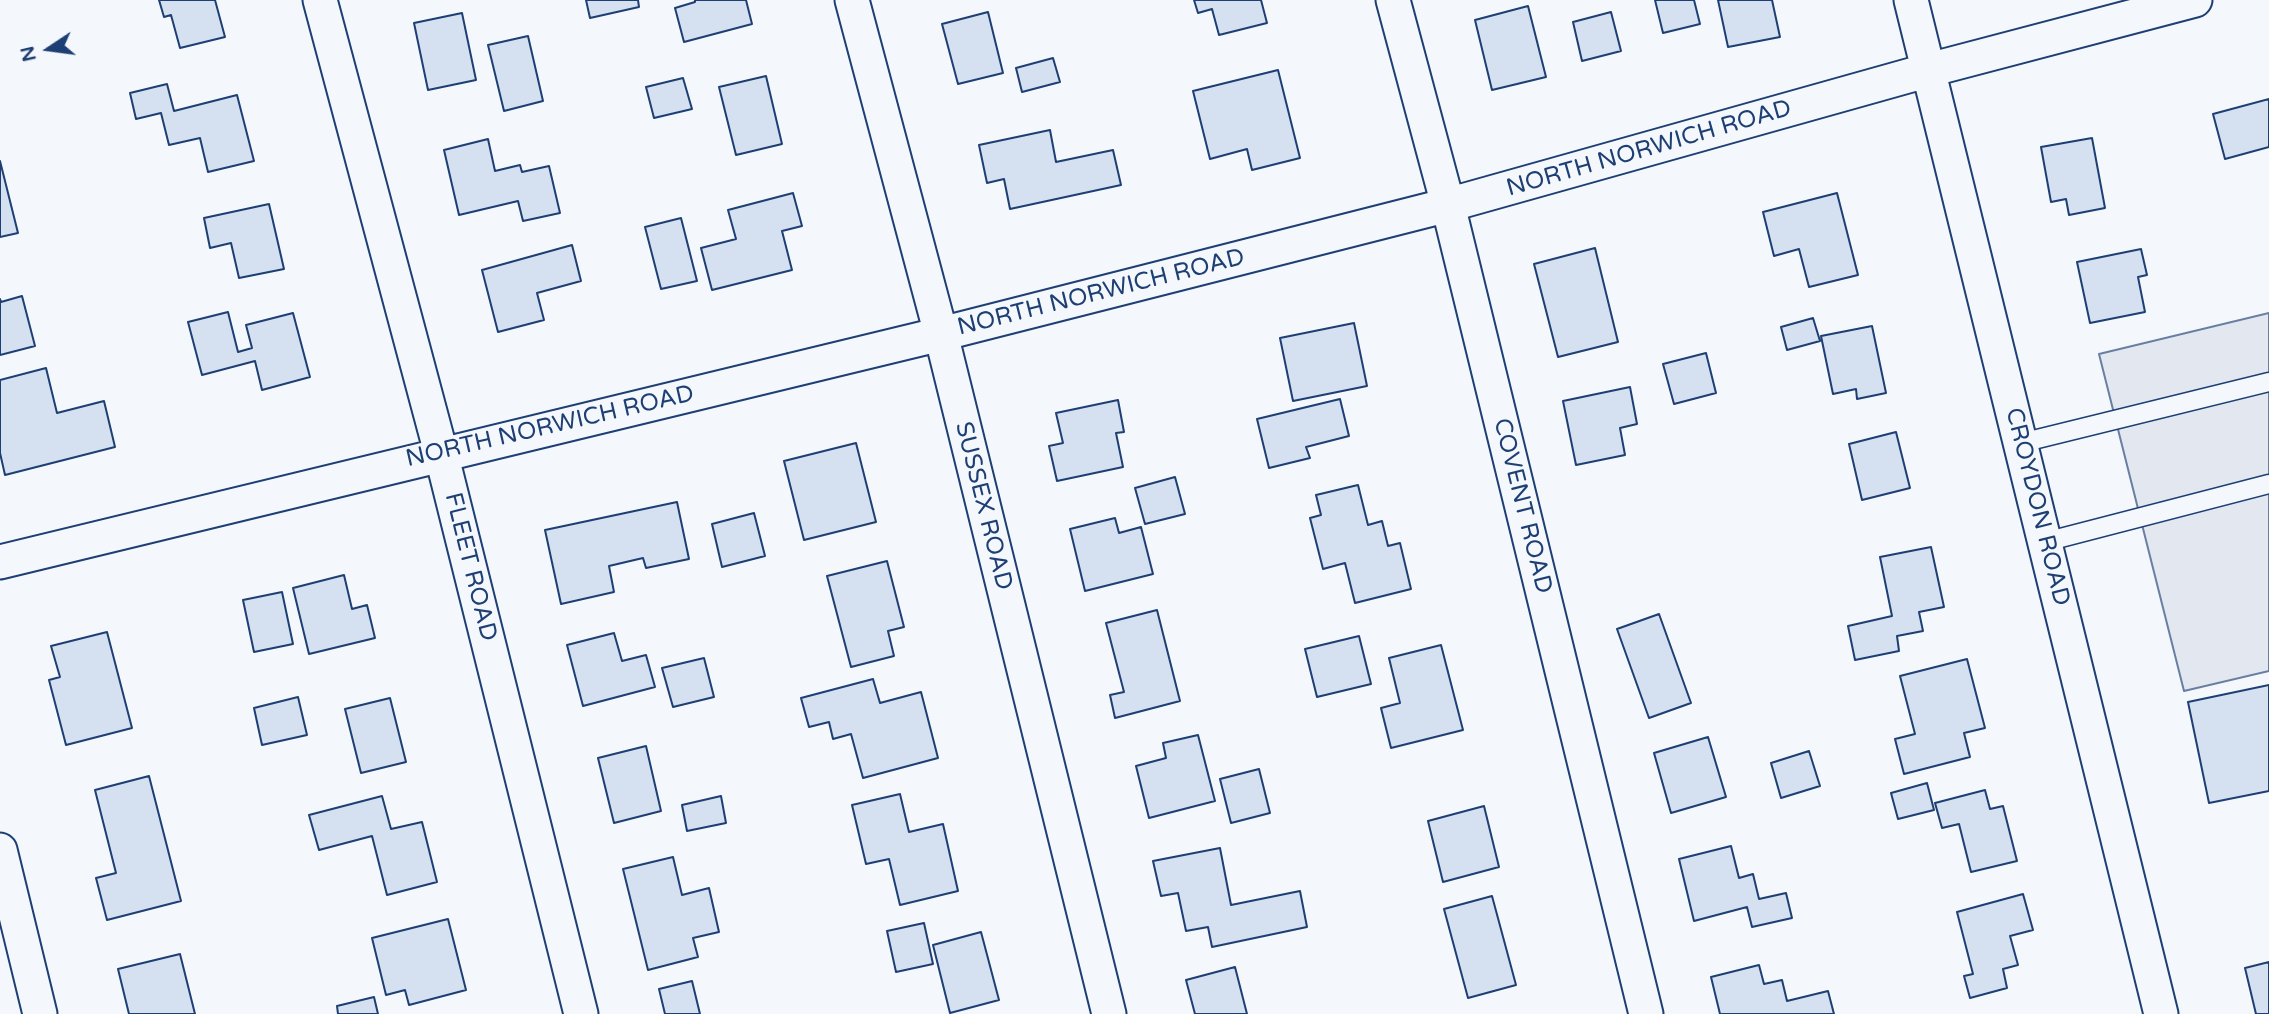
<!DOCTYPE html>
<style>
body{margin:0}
#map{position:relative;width:2269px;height:1014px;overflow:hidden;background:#f4f7fb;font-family:"Varela Round",sans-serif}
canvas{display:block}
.north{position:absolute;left:14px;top:14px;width:70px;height:70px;-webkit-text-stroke:5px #f4f7fb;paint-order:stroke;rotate:257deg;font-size:19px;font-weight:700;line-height:28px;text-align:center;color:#1d3f73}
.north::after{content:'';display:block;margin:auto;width:24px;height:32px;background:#1d3f73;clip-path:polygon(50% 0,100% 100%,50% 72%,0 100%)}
</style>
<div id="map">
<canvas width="2269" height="1014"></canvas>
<div class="north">N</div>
</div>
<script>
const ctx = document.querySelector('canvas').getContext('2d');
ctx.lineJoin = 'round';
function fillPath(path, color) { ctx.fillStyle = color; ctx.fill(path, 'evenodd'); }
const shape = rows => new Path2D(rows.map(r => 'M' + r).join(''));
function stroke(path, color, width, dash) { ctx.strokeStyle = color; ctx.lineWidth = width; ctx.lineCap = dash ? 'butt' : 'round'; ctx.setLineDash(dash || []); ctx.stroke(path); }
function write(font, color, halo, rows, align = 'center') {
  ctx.font = font + ' "Varela Round",sans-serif'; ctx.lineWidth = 5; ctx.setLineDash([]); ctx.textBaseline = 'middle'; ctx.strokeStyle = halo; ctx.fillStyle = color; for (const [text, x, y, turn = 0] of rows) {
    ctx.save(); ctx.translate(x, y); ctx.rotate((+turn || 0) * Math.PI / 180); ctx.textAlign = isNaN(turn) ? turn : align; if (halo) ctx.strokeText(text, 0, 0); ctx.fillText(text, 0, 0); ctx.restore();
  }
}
const parking = shape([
 [2269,313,2269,671,2184,691,2099,354,2269,313]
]);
const building = shape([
 [159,0,215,0,225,37,180,48,171,15,164,17,159,0],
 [586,0,638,0,639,7,590,18,586,0],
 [695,0,746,0,752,24,684,42,675,8,695,2,695,0],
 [1194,0,1261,0,1267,23,1219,35,1212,9,1198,13,1194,0],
 [1655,0,1694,0,1700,24,1663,33,1655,0],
 [1718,0,1772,0,1780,37,1728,47,1718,0],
 [1528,6,1546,77,1492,90,1475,20,1528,6],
 [988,12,1003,73,958,84,942,24,988,12],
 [1611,12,1621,51,1582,61,1573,22,1611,12],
 [462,13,476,80,428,90,414,23,462,13],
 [528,36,543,101,504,111,488,45,528,36],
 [1053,58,1060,82,1022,92,1016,68,1053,58],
 [1278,70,1300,158,1252,170,1247,149,1210,159,1193,91,1278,70],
 [766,76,782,144,736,155,719,87,766,76],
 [683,78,692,109,654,118,646,87,683,78],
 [167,84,174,111,237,95,254,161,208,172,200,138,169,145,161,113,136,119,130,93,167,84],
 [2269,99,2269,147,2225,159,2213,114,2269,99],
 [1050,130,1056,162,1113,150,1121,185,1010,209,1004,179,987,183,979,145,1050,130],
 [2092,138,2105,208,2069,215,2066,199,2051,202,2041,147,2092,138],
 [488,139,495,171,520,165,522,172,549,166,560,213,523,221,518,201,459,215,444,150,488,139],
 [0,161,18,233,0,237,0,161],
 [793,193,802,226,782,231,792,270,712,290,701,248,736,239,728,210,793,193],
 [1837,193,1858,275,1809,287,1799,249,1774,256,1763,212,1837,193],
 [269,204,284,269,239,278,231,243,210,248,204,218,269,204],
 [681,218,697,281,661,289,645,227,681,218],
 [572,245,581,281,537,293,544,320,498,332,482,270,572,245],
 [1595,248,1618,342,1558,357,1534,264,1595,248],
 [2141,249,2147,275,2138,277,2145,312,2090,323,2077,262,2141,249],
 [22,296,35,346,0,355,0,299,1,302,22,296],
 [228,312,238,352,252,348,246,325,293,313,310,377,262,390,255,361,202,375,188,322,228,312],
 [1813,318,1820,341,1787,350,1781,327,1813,318],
 [1354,323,1367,386,1293,401,1280,338,1354,323],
 [1872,326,1886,393,1857,399,1856,389,1833,394,1821,336,1872,326],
 [1706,353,1716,393,1674,404,1663,364,1706,353],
 [46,368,57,413,104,401,115,447,5,475,0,453,0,380,46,368],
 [1630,387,1637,424,1620,428,1625,455,1576,465,1563,401,1630,387],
 [1340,399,1349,436,1306,447,1310,458,1269,468,1257,419,1340,399],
 [1118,400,1124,432,1116,433,1123,467,1057,481,1049,446,1063,443,1056,413,1118,400],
 [1896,432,1910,488,1862,500,1849,444,1896,432],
 [856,443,876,522,804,540,784,461,856,443],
 [1175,477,1185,514,1145,524,1135,488,1175,477],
 [1358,485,1368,525,1382,521,1388,546,1400,543,1411,589,1355,603,1345,563,1323,569,1310,518,1321,515,1316,495,1358,485],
 [677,502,689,559,646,568,643,558,609,566,614,592,561,604,545,530,677,502],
 [754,513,765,556,722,567,712,524,754,513],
 [1115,518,1119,533,1141,527,1153,574,1085,591,1070,529,1115,518],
 [1931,547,1944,607,1919,612,1923,631,1897,636,1899,651,1855,660,1848,626,1892,616,1880,557,1931,547],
 [887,561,904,627,888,631,894,656,851,667,827,576,887,561],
 [344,575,352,609,367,605,375,638,309,654,293,588,344,575],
 [282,592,293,644,254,652,243,600,282,592],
 [1157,610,1180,701,1115,718,1110,695,1124,692,1106,623,1157,610],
 [1659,614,1691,703,1649,718,1617,629,1659,614],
 [107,632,132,728,66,745,49,680,60,677,51,646,107,632],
 [614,633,622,661,646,655,655,687,583,706,567,645,614,633],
 [1359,636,1371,684,1317,697,1305,649,1359,636],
 [1441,645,1463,730,1391,748,1381,708,1400,703,1389,658,1441,645],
 [704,658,714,697,673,707,662,668,704,658],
 [1967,659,1985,728,1964,733,1970,757,1904,774,1895,739,1915,734,1900,676,1967,659],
 [873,679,880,703,921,692,938,758,863,778,851,734,833,739,829,722,809,727,801,698,873,679],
 [2269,685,2269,791,2209,803,2188,702,2269,685],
 [298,697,307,735,262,745,254,708,298,697],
 [390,698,406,762,361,773,345,709,390,698],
 [1198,735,1215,801,1149,818,1136,766,1166,758,1163,743,1198,735],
 [1708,737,1726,797,1671,813,1654,753,1708,737],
 [646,746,661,811,614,823,598,758,646,746],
 [1809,751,1820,786,1781,798,1771,763,1809,751],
 [1259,769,1270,813,1231,823,1220,779,1259,769],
 [149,776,181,901,107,920,96,878,116,873,95,790,149,776],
 [1927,783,1934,810,1898,819,1891,793,1927,783],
 [1985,790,1990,809,2003,806,2017,861,1971,872,1959,824,1942,828,1935,803,1985,790],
 [900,794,909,832,943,824,958,891,900,905,889,859,866,864,852,805,900,794],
 [382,796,391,829,422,822,437,882,387,895,372,836,319,850,309,815,382,796],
 [721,796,726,823,687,831,682,805,721,796],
 [1484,806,1499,867,1443,882,1428,821,1484,806],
 [1731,846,1739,878,1753,874,1759,899,1786,893,1792,918,1752,927,1747,907,1694,921,1679,859,1731,846],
 [1220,848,1231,905,1300,891,1307,927,1212,947,1208,927,1186,931,1178,893,1161,896,1153,861,1220,848],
 [673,857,682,895,709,888,719,932,693,938,698,957,648,970,623,869,673,857],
 [2023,894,2033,930,2010,936,2018,965,2003,969,2007,988,1970,998,1964,976,1973,974,1957,912,2023,894],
 [1492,896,1516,985,1468,998,1444,909,1492,896],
 [448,919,466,990,409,1005,405,990,386,995,372,938,448,919],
 [924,923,933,964,896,972,887,931,924,923],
 [981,932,999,1000,950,1013,933,945,981,932],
 [180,954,195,1014,129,1014,118,969,180,954],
 [2269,962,2269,1014,2256,1014,2245,968,2269,962],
 [1759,965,1764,984,1782,980,1787,1001,1828,991,1834,1014,1720,1014,1711,977,1759,965],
 [1235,967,1247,1014,1195,1014,1186,980,1235,967],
 [692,981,700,1014,665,1014,659,989,692,981],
 [374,997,378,1014,338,1014,337,1006,374,997]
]);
const lane = shape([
 [2021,443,2269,382],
 [2045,542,2269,484]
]);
const street = shape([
 [320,0,441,453,581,1014],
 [852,0,941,334,1109,1014],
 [1393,0,1448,205,1646,1014],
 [1911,0,2161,1014],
 [0,562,941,334,1448,205,1929,70,2195,0],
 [0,850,40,1014]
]);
const streetNames = [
 ["NORTH NORWICH ROAD",1649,149,-16],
 ["NORTH NORWICH ROAD",1101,293,-14],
 ["NORTH NORWICH ROAD",550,427,-13],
 ["SUSSEX ROAD",983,506,76],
 ["COVENT ROAD",1522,506,76],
 ["CROYDON ROAD",2037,507,76],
 ["FLEET ROAD",470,567,76]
];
fillPath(parking, '#e3e8f0');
stroke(parking, '#687fa3', 2);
fillPath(building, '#d5e0f0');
stroke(building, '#1d3f73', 2);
stroke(lane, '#1d3f73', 21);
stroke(street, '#1d3f73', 37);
stroke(lane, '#f4f7fb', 18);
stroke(street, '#f4f7fb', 33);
write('24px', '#1d3f73', '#f4f7fb', streetNames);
</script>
